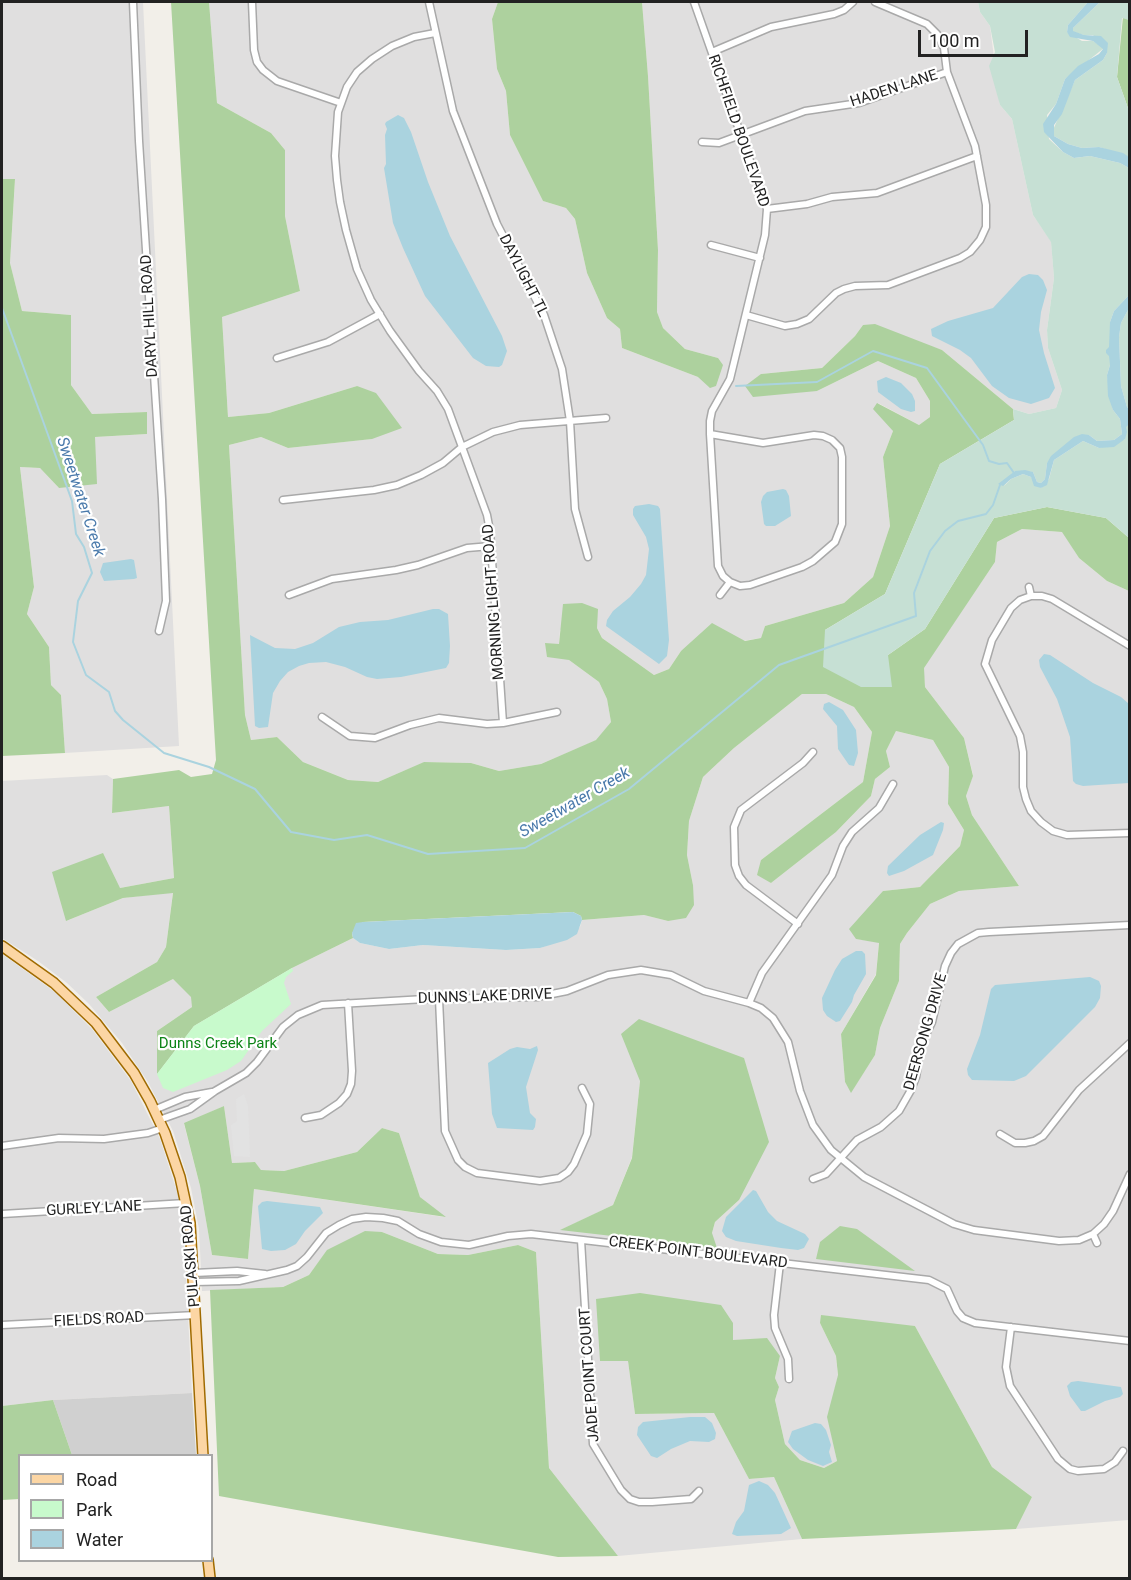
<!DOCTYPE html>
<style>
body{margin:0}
#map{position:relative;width:1131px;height:1580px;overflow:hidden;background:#f2efe9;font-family:Roboto,sans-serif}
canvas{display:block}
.frame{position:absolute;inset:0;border:3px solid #222;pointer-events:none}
.legend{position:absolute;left:18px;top:1454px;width:195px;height:108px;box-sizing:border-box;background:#fff;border:2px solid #a7a7a7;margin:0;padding:8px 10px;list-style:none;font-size:18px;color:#222}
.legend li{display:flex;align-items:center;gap:12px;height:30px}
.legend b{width:30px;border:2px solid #a7a7a7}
.scale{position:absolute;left:918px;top:30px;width:110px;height:27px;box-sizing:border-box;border:3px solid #222;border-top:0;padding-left:8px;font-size:18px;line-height:21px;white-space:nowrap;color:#222;-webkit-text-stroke:4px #fff;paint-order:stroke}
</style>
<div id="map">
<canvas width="1131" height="1580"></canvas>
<div class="frame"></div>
<ul class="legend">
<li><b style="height:8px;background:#fcd6a4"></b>Road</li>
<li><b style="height:16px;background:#c8facc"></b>Park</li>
<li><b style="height:16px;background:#aad3df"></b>Water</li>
</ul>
<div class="scale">100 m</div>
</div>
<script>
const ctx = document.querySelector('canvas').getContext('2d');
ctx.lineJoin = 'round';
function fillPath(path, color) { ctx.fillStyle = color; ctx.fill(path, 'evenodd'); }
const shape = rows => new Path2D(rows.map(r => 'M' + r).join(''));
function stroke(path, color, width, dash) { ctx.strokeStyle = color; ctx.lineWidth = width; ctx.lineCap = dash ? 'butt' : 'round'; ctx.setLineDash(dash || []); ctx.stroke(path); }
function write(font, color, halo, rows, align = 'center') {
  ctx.font = font + ' Roboto,sans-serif'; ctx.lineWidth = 4.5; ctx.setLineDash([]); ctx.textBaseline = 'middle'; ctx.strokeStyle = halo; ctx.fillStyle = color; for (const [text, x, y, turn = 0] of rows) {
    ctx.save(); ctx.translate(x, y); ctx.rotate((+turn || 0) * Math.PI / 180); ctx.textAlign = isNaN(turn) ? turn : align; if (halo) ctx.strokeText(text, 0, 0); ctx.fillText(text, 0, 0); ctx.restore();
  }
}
const residential = shape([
 [2,2,143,2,179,746,65,753,61,695,51,685,49,647,27,614,34,587,20,467,40,468,59,488,95,437,147,434,147,412,92,414,71,385,71,315,22,311,10,263,15,180,2,179],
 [209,2,498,2,492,19,497,69,506,91,510,135,543,201,566,208,575,219,587,273,607,318,620,329,622,348,698,377,718,358,685,349,663,328,657,312,658,250,648,76,642,2,978,2,980,12,990,26,1000,105,1012,119,1033,215,1051,241,1054,278,1047,330,1048,348,1062,390,1056,408,1029,414,1013,409,942,350,863,325,855,336,822,368,761,374,817,391,878,361,916,378,930,401,930,417,919,425,878,403,893,431,883,457,890,526,873,577,844,603,765,626,761,638,681,651,669,669,654,675,602,638,597,628,560,630,559,645,569,660,599,682,607,699,611,722,597,740,541,764,499,771,471,763,425,762,378,782,348,780,303,762,277,737,251,740,245,715,229,445,261,437,288,448,371,439,357,386,269,413,228,417,222,317,300,291,285,216,285,150,271,133,217,103],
 [1022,529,1063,532,1079,558,1107,581,1129,591,1129,1520,1016,1529,1032,1497,992,1467,915,1326,820,1323,836,1356,838,1376,828,1417,837,1461,824,1468,800,1460,785,1444,775,1400,779,1387,775,1378,780,1356,628,1361,635,1414,714,1413,749,1479,774,1477,802,1539,618,1556,549,1468,536,1252,518,1245,468,1255,438,1254,382,1232,328,1250,309,1275,283,1287,202,1291,199,1229,191,1188,173,1131,148,1082,122,1043,89,1004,67,983,38,961,2,938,2,781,107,775,113,779,112,813,169,806,174,878,120,888,66,921,123,898,173,892,166,947,157,962,96,997,109,1012,173,979,192,997,192,1007,157,1031,158,1073,194,1026,292,968,353,938,360,943,389,949,423,945,506,950,540,948,553,943,580,927,582,920,644,915,668,921,693,885,687,855,689,821,703,777,734,748,802,694,826,694,854,707,872,732,863,782,761,860,771,883,836,832,871,796,875,779,890,767,886,751,896,731,933,740,949,767,948,804,964,830,960,846,920,887,883,891,856,939,879,942,876,974,841,1034,845,1082,851,1092,875,1055,880,1028,899,981,900,944,907,933,930,904,959,891,1019,886,972,815,966,796,973,775,964,738,925,687,923,668,995,562,997,542],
 [640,1081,739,1200,715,1222,712,1233,561,1230,613,1205,632,1157],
 [224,1106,232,1163,255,1162,261,1170,284,1171,357,1152,382,1128,399,1133,420,1197,444,1217,254,1189,248,1259,212,1255,200,1186,184,1124],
 [2,954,55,992,92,1029,131,1081,160,1139,178,1195,183,1219,192,1393,53,1400,2,1406]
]);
const religious = shape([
 [192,1393,196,1455,72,1455,53,1400]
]);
const forest = shape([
 [171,2,209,2,217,103,271,133,285,150,285,216,300,291,222,317,228,417,269,413,357,386,376,393,402,428,372,439,288,448,261,437,229,445,245,715,251,740,277,737,303,762,348,780,378,782,424,762,471,763,499,771,541,764,596,740,611,722,607,699,599,682,569,660,547,657,545,643,559,644,563,604,582,603,598,609,597,628,602,638,654,675,669,669,681,651,712,623,745,641,761,638,765,626,844,603,873,577,890,526,883,457,893,431,873,409,877,403,919,425,930,417,930,401,916,378,878,361,817,391,753,397,745,386,761,374,822,368,855,336,863,325,875,324,942,350,1013,409,1014,420,940,464,885,594,825,630,888,655,925,629,994,518,1047,507,1106,518,1129,538,1129,591,1107,581,1079,558,1062,532,1022,529,997,542,995,562,924,668,925,687,964,738,973,776,966,796,972,815,1019,886,959,891,930,904,907,933,900,944,899,981,880,1028,875,1055,851,1093,845,1082,841,1034,876,975,879,943,856,939,849,929,883,891,920,887,960,846,964,830,948,804,949,767,933,740,896,731,886,751,890,767,875,779,871,796,836,832,771,883,757,875,761,860,863,782,872,732,854,707,826,694,802,694,734,748,703,777,689,821,687,855,693,885,694,905,686,918,668,921,644,915,582,920,581,916,573,912,363,922,352,933,353,938,292,968,194,1026,157,1074,157,1031,192,1007,191,997,173,979,109,1012,96,997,157,962,166,947,173,893,123,898,66,921,52,872,103,853,120,888,174,878,169,806,112,813,113,779,179,770,191,777,212,774,216,760],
 [498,2,642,2,648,76,658,250,657,312,663,328,685,349,718,358,723,365,716,386,710,388,698,377,622,348,620,329,607,318,587,273,575,219,566,208,543,201,510,135,506,91,497,69,492,19],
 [1123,17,1129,20,1129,111,1117,77],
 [2,179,15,179,10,263,22,311,71,315,71,385,92,414,147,412,147,434,95,437,97,484,59,488,40,468,20,467,34,587,27,614,49,647,51,685,61,695,65,753,2,756],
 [639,1019,744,1058,769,1142,739,1200,715,1222,712,1233,717,1248,560,1230,613,1205,632,1158,640,1081,621,1034],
 [224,1106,232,1163,255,1162,261,1170,284,1171,357,1152,382,1128,399,1133,420,1197,446,1217,254,1189,248,1259,212,1255,200,1186,184,1123],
 [840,1226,857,1229,915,1271,816,1259,820,1242],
 [365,1231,382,1232,438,1254,468,1255,518,1245,536,1252,549,1468,618,1556,558,1557,219,1496,210,1290,283,1287,309,1275,327,1250],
 [640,1293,721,1305,733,1323,733,1340,767,1338,780,1356,775,1378,779,1387,775,1400,785,1444,800,1460,824,1468,837,1461,827,1417,838,1375,836,1356,820,1323,821,1315,915,1326,992,1467,1032,1497,1016,1529,802,1539,774,1477,749,1479,714,1413,635,1414,628,1361,600,1361,596,1299],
 [53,1400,72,1455,20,1456,19,1499,2,1500,2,1406]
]);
const wetland = shape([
 [978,2,1088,2,1068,25,1067,32,1082,41,1093,41,1104,48,1065,79,1056,104,1047,115,1049,139,1063,152,1074,158,1090,156,1120,163,1129,168,1129,295,1114,311,1110,322,1110,365,1107,375,1113,410,1120,419,1122,434,1114,440,1097,441,1089,435,1047,463,1045,479,1041,483,1037,482,1033,472,1015,471,1004,486,1011,479,1023,474,1031,477,1041,488,1049,479,1054,460,1083,441,1099,448,1125,439,1125,426,1129,424,1129,538,1106,518,1047,507,994,518,925,629,888,655,892,687,861,687,823,667,825,630,885,594,940,464,1014,420,1013,409,1029,414,1056,408,1062,390,1048,348,1047,330,1054,278,1051,242,1033,215,1012,119,1000,105,989,66,995,52,990,26,980,12],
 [1100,2,1129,2,1129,20,1122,18,1117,77,1129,111,1129,157,1099,147,1082,148,1068,144,1054,136,1053,130,1075,80,1103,60,1107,53,1093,35,1084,35,1073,32,1073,28],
 [1129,308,1129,409,1127,407,1121,386,1119,337,1121,323]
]);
const park = shape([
 [292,968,293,971,286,977,284,983,291,1004,262,1031,241,1061,227,1070,173,1092,163,1088,157,1074,194,1026]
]);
const parking = shape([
 [244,1094,248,1106,250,1157,234,1156,231,1125,237,1121,236,1099]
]);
const water = shape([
 [1088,2,1100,2,1073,28,1073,31,1084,35,1101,36,1108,43,1107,53,1103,60,1075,80,1062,114,1054,125,1054,136,1068,144,1082,148,1099,147,1123,153,1129,157,1129,168,1120,163,1090,156,1074,158,1063,152,1044,132,1043,124,1056,104,1065,79,1078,66,1099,54,1103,49,1093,41,1070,37,1067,32,1068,25],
 [398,115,404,118,411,132,428,182,450,236,502,336,507,351,502,365,499,367,486,366,473,358,425,296,403,248,393,223,384,168,386,164,385,135,387,129,385,124,386,122],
 [1029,274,1038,275,1043,280,1047,290,1041,312,1039,330,1044,353,1055,388,1049,398,1031,404,1009,398,992,386,971,358,960,350,932,336,931,329,948,321,993,308,1022,277],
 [1129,295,1129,308,1121,323,1119,337,1121,386,1127,407,1129,409,1129,424,1126,427,1127,432,1125,439,1114,447,1099,448,1083,441,1054,460,1047,485,1041,488,1034,486,1031,477,1023,474,1011,479,1003,486,998,484,1015,471,1025,470,1033,472,1037,482,1041,483,1045,479,1047,463,1051,456,1074,437,1082,434,1089,435,1097,441,1114,440,1122,434,1120,419,1113,410,1108,396,1107,375,1110,365,1109,356,1106,353,1106,350,1109,347,1110,322,1114,311],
 [886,377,901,383,912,394,915,401,915,411,911,412,901,409,878,392,877,381],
 [783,489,786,490,789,496,791,516,775,526,766,526,764,524,761,502,763,496,767,492],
 [649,504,658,506,660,509,669,640,667,656,659,664,606,626,607,620,613,611,630,597,641,584,646,575,649,549,646,537,633,515,633,509,635,506],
 [131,559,134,560,137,578,134,579,104,581,100,572,103,563],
 [433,609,439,609,448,614,450,646,449,663,446,668,401,677,377,679,367,677,345,667,326,662,309,663,299,666,288,672,280,681,273,693,268,727,259,728,255,726,250,635,275,648,295,649,313,643,339,627,360,622,388,620],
 [1044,654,1050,655,1093,683,1121,697,1129,704,1129,783,1083,786,1076,784,1073,781,1070,737,1057,699,1040,667,1039,660],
 [829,702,843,710,856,730,858,753,854,766,849,765,838,749,837,726,823,709,824,704],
 [941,822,944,823,943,830,933,855,904,871,889,876,887,873,888,866,920,835],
 [573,912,581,916,582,920,577,934,567,940,540,948,506,950,423,945,389,949,360,943,353,938,352,933,356,923,363,922],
 [856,951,862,951,865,954,866,974,854,995,852,1002,840,1021,836,1022,827,1016,823,1010,822,998,835,970,842,959],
 [1090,977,1099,981,1101,986,1100,998,1095,1007,1026,1076,1014,1081,972,1080,968,1075,967,1069,980,1035,991,989,995,985],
 [537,1046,538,1050,526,1087,530,1113,536,1119,535,1127,533,1130,497,1128,492,1114,488,1063,510,1049,517,1047,530,1049],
 [753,1190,756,1191,768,1212,777,1221,805,1234,809,1239,804,1248,798,1250,781,1248,736,1241,726,1237,722,1231,726,1217],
 [267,1201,320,1207,323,1213,305,1231,296,1244,285,1250,271,1251,262,1249,258,1206,262,1202],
 [1078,1381,1121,1387,1123,1394,1120,1397,1105,1401,1085,1411,1081,1411,1070,1396,1067,1386,1071,1382],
 [690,1417,705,1417,712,1423,716,1433,715,1439,709,1442,690,1441,671,1449,657,1458,651,1456,637,1435,638,1427,643,1422],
 [815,1423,821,1424,826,1430,831,1445,829,1452,832,1462,823,1466,808,1460,793,1449,788,1442,792,1431],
 [759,1481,768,1485,775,1493,791,1528,781,1534,737,1536,732,1534,736,1522,744,1511,749,1485]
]);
const stream = shape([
 [2,308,72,501,76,534,84,547,92,573,78,601,73,642,86,675,109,692,115,711,123,720,164,753,209,767,255,789,291,832,334,840,367,835,428,854,525,848,629,789,779,665,916,616,914,593,930,551,945,531,958,521,986,514,993,505,1000,485],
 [736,386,817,382,873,351,927,368,983,445,989,461,999,464,1007,463,1014,473]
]);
const minor = shape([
 [133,2,139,141,162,499,166,601,159,631],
 [252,2,254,50,257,62,263,70,277,81,341,103],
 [429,2,453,111,497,224,544,315,562,369,570,421,575,509,588,557],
 [694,2,767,209,765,235,730,379,712,411,710,421,710,434,718,566,723,576,730,582,740,586,750,585,802,567,813,561,835,542,842,524,842,457,840,448,832,440,823,436,814,435,763,443,710,434],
 [435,33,414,37,392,46,372,59,357,72,347,87,338,112,335,156,337,180,340,202,346,230,357,269,371,300,390,331,419,371,437,391,448,409,487,515,490,531,503,723],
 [712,52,771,27,834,14,844,10,853,2],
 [702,142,719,143,805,111,859,103,947,72],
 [767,209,807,204,832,197,877,193,977,156],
 [711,245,760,258],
 [746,315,785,326,797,324,809,319,836,293,844,289,855,286,888,285,960,258,970,252,980,240,986,227,986,205,975,146,947,72,944,48,937,34,927,24,875,2],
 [277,358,328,342,380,314],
 [283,500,374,490,397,485,421,475,443,463,462,447,493,432,520,425,606,418],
 [1029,587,1031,596],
 [289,595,332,579,396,570,418,565,467,548,491,546],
 [720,595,730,582],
 [1130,646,1052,599,1042,596,1031,596,1020,600,1011,608,992,640,985,664,1020,736,1023,752,1023,787,1026,799,1031,811,1041,822,1053,831,1067,835,1130,833],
 [322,717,350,736,375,738,410,725,439,718,487,724,503,723,557,712],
 [798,924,746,885,739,876,735,865,734,827,741,810,803,763,813,752],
 [439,999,445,1131,458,1160,465,1167,477,1173,540,1181,559,1178,568,1172,574,1164,587,1134,590,1104,582,1088],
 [749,1003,762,973,832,875,843,846,852,832,879,808,893,784],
 [154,1110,185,1097,212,1092],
 [305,1118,321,1115,339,1103,347,1094,351,1084,352,1071,348,1003],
 [159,1120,190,1109,215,1091,246,1073,257,1062,283,1027,298,1015,322,1005,425,999,537,997,567,991,608,975,641,970,671,975,704,991,749,1003,761,1008,773,1018,788,1042,800,1091,813,1125,831,1150,864,1177,954,1224,974,1230,1059,1241,1079,1240,1093,1234,1104,1224,1113,1211,1130,1174],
 [1000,1134,1015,1143,1025,1143,1034,1141,1043,1136,1079,1090,1130,1043],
 [2,1146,59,1138,104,1139,148,1133,163,1128],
 [813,1179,826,1174,857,1140,881,1127,899,1111,911,1090,916,1077,921,1045,932,1022,945,966,951,953,958,944,978,933,989,932,1130,925],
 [2,1214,186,1203],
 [1093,1234,1097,1243],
 [581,1240,593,1444,621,1490,630,1499,639,1502,652,1502,691,1499,699,1491],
 [780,1263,774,1315,775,1328,788,1359,789,1379],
 [194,1273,237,1271,265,1274],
 [194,1282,239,1281,287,1270,297,1266,307,1257,326,1233,339,1225,352,1219,366,1217,383,1218,398,1221,419,1234,441,1242,469,1245,508,1236,531,1234,929,1280,947,1289,957,1311,963,1318,975,1323,1130,1341],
 [2,1325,196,1315],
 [1011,1327,1006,1367,1010,1386,1058,1459,1070,1469,1078,1471,1104,1469,1115,1462,1123,1451]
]);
const primary = shape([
 [2,946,54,983,96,1023,134,1073,150,1101,165,1133,180,1177,190,1223,203,1456],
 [208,1560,210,1578]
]);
const streetNames = [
 ["HADEN LANE",894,89,-18],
 ["RICHFIELD BOULEVARD",738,131,71],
 ["DAYLIGHT TL",523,276,63],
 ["DARYL HILL ROAD",150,316,-93],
 ["MORNING LIGHT ROAD",494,602,-94],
 ["DUNNS LAKE DRIVE",485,997,-2],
 ["DEERSONG DRIVE",926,1032,-74],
 ["GURLEY LANE",94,1209,-3],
 ["CREEK POINT BOULEVARD",698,1253,7],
 ["PULASKI ROAD",191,1256,-95],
 ["FIELDS ROAD",99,1320,-3],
 ["JADE POINT COURT",590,1375,-94]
];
const parkNames = [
 ["Dunns Creek Park",218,1044]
];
const waterNames = [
 ["Sweetwater Creek",80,497,72],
 ["Sweetwater Creek",575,803,-30]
];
fillPath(residential, '#e0dfdf');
fillPath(religious, '#d0d0d0');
fillPath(forest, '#add19e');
fillPath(wetland, '#c6e0d4');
fillPath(park, '#c8facc');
fillPath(parking, '#e2e2e2');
fillPath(water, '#aad3df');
stroke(stream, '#aad3df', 2);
stroke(minor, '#a9a9a9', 9);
stroke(primary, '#a06b00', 12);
stroke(minor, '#fff', 6);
stroke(primary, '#fcd6a4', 9);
write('15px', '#222', '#fff', streetNames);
write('15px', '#0c8416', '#fff', parkNames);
write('italic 16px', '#4a7aab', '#fff', waterNames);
</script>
